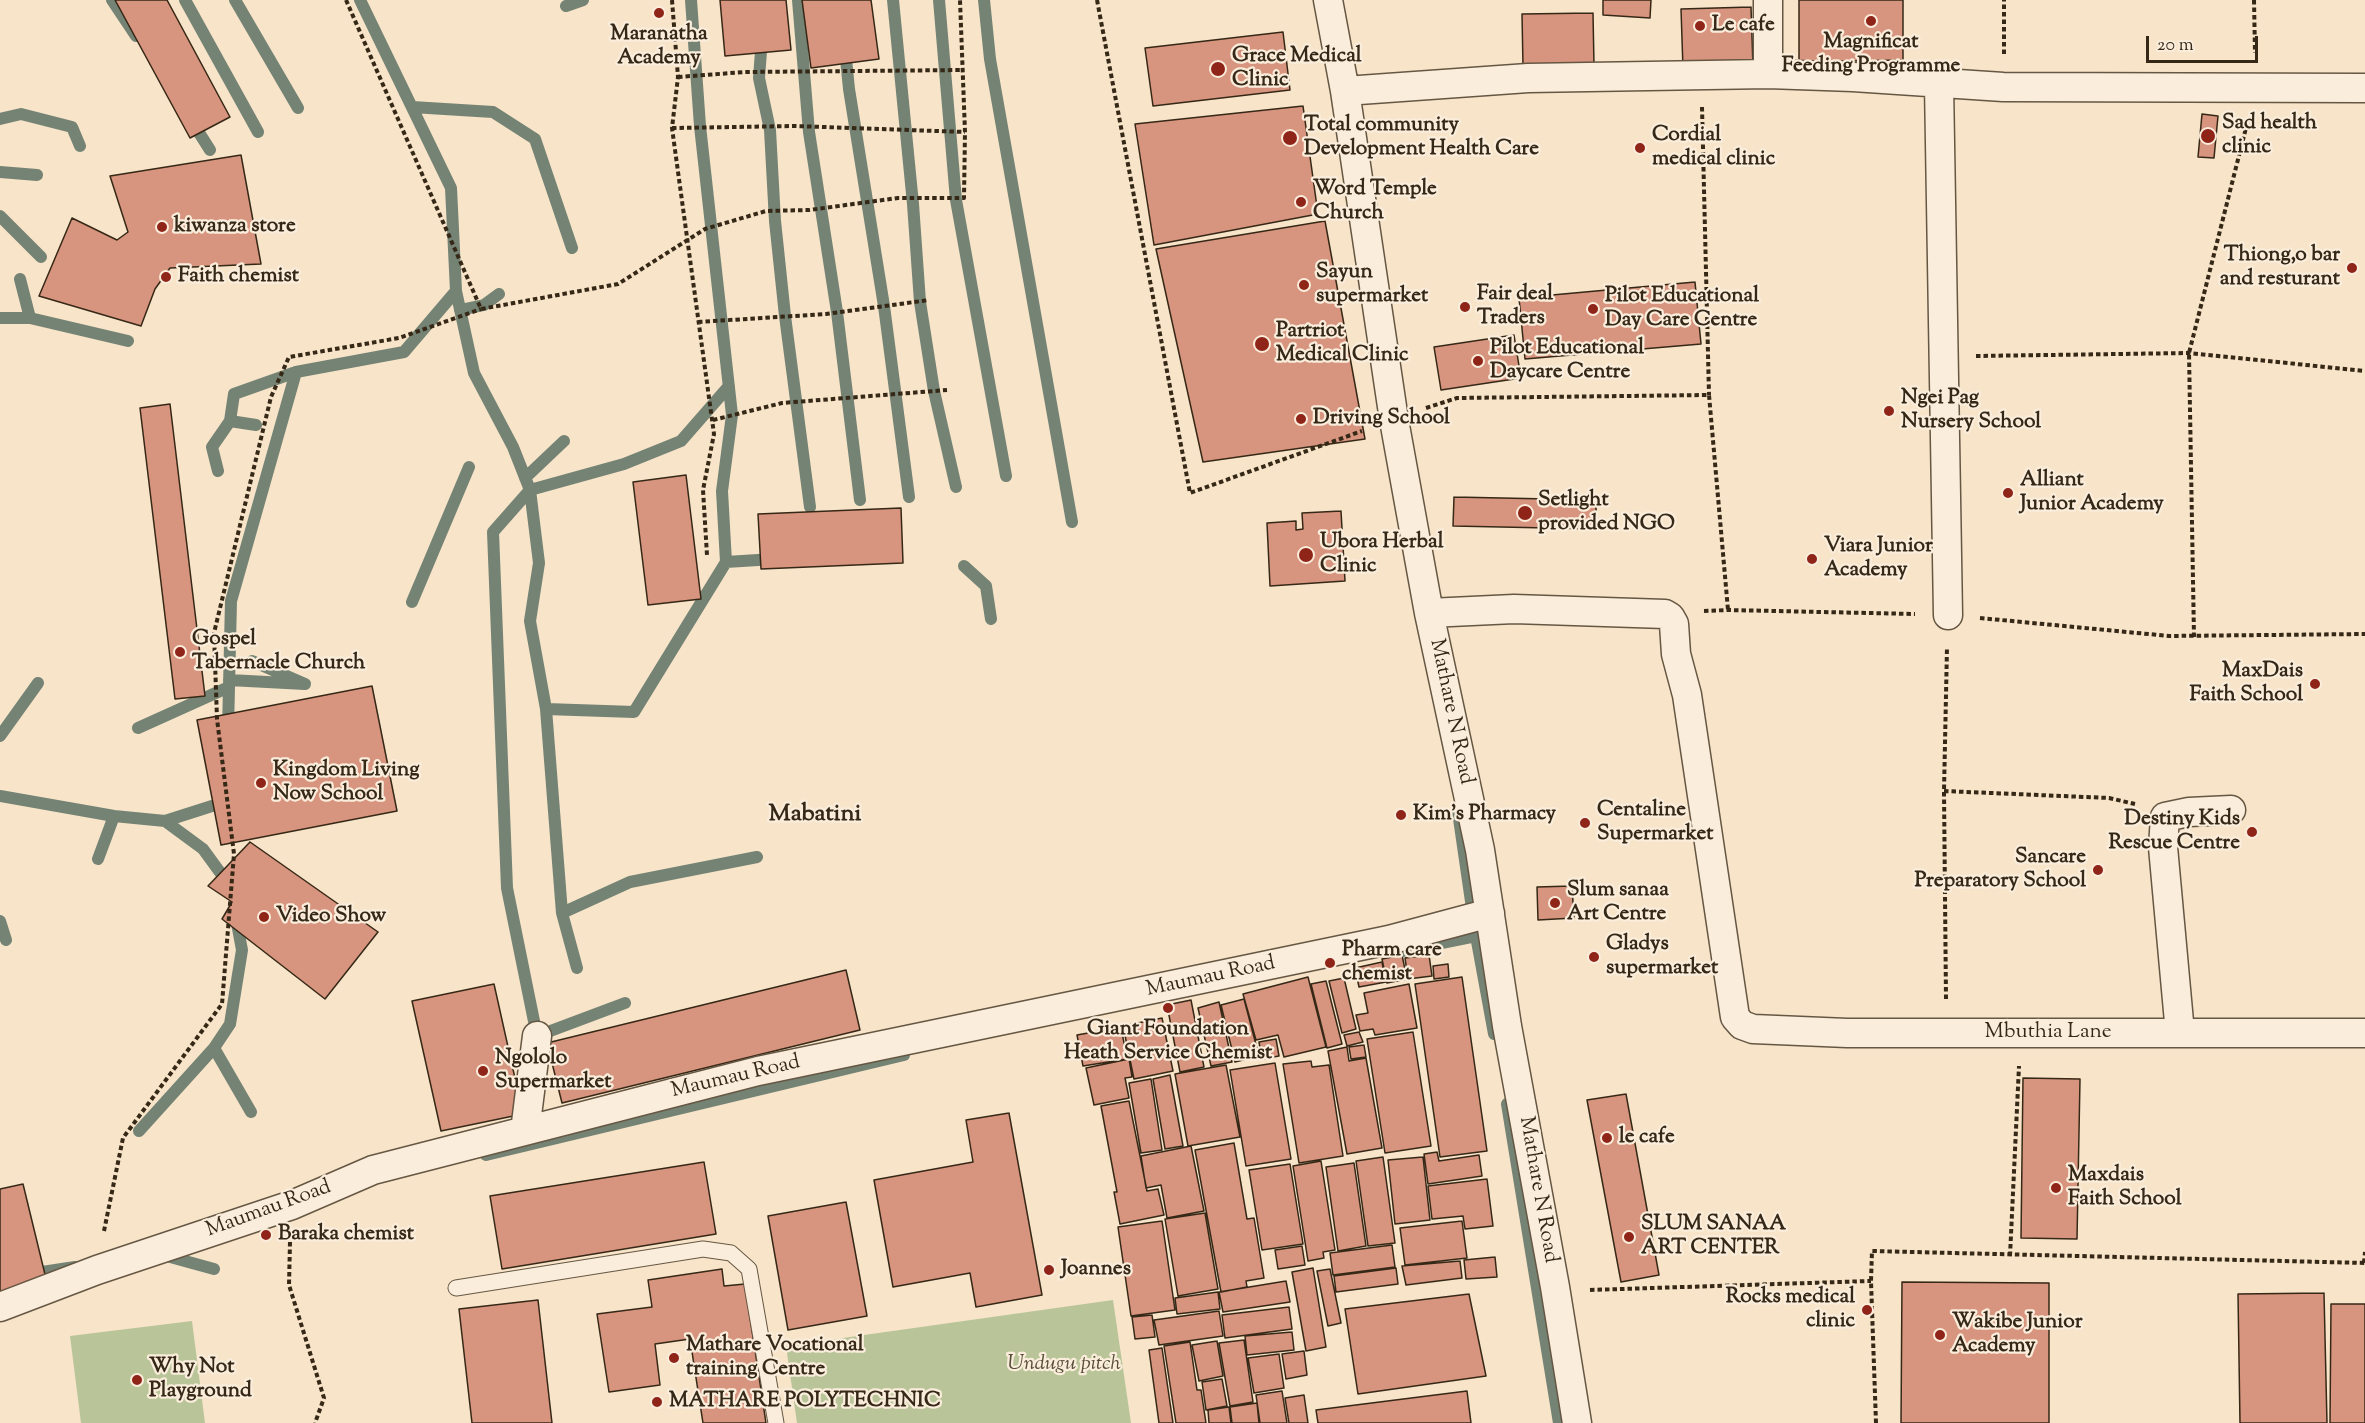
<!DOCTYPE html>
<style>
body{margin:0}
#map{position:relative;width:2365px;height:1423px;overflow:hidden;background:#f7e4c9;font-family:"Sorts Mill Goudy",serif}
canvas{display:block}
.scale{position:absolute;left:2146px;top:36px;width:112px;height:27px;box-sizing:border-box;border:3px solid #362816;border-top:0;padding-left:8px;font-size:18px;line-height:21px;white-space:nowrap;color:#362816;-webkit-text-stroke:4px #faeddc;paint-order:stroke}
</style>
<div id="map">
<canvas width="2365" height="1423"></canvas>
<div class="scale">20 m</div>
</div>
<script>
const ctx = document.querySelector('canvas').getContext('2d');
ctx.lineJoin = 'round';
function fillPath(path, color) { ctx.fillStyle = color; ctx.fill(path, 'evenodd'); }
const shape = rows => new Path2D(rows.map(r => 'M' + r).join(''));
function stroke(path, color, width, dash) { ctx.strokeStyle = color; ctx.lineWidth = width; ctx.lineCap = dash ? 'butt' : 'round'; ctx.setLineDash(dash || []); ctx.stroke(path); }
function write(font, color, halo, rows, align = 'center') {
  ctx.font = font + ' "Sorts Mill Goudy",serif'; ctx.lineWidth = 4.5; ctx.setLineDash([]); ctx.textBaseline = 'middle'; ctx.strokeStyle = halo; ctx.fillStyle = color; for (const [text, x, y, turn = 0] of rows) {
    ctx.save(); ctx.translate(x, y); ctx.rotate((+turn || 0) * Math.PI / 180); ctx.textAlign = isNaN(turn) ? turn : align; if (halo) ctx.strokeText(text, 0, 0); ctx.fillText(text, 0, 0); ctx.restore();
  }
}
const green = shape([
 [1113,1300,1131,1423,797,1423,786,1346],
 [192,1321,205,1423,81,1423,70,1336]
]);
const stream = shape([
 [112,0,136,36],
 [185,0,258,132],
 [235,0,298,108],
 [798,0,809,132,837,312,860,500],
 [893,0,913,204,920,302,934,391,956,487],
 [939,0,956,200,1006,476],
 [984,0,990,59,1072,522],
 [566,6,583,0],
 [762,38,759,78,770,130,775,221,785,316,810,507],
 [845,49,849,89,884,306,909,497],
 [412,107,493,112,535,139,572,248],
 [0,119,21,114,72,127,80,146],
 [191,120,210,150],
 [0,172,37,175],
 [0,216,41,257],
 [456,291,474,373,513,447,530,490,539,563,530,621,546,709,562,913,577,968],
 [460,310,484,305,499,294],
 [0,318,30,318,20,279],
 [30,318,128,341],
 [230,421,256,425],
 [218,471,212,447,230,421,234,394,296,372],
 [525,478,564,441],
 [726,562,774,559],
 [964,566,986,586,991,619],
 [412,602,469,467],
 [229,680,305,684,252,661],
 [546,709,634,712,726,562,722,491,732,415,700,126,691,0],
 [138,728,229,687],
 [228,730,231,601,296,372,404,352,456,291,451,188,360,0],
 [0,736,38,683],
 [0,796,114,816,165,821,203,849,230,886],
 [1458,812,1476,936,1494,1034],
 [165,821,212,806],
 [98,859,114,816],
 [562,913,630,882,757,857],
 [236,918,242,950,230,1024,214,1048,251,1112],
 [0,921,6,940],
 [1397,952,1476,936],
 [625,1003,537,1036,507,888,493,532,530,490,624,464,681,441,729,386],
 [1507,1104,1559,1423],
 [139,1131,214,1048],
 [486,1155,904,1055],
 [163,1255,214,1269],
 [29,1274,75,1267]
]);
const building = shape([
 [115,0,167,0,230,117,190,138,115,0],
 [720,0,786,0,791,50,725,56,720,0],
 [802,0,871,0,879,59,811,68,802,0],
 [1603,0,1651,0,1650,18,1603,15,1603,0],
 [1799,0,1903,0,1903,60,1799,62,1799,0],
 [1751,7,1753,67,1683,69,1681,9,1751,7],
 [1593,13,1594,66,1523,67,1522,14,1593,13],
 [1283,32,1290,90,1153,106,1145,48,1283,32],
 [1303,106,1318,214,1154,245,1135,124,1303,106],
 [2202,114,2218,116,2214,158,2198,157,2202,114],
 [241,155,261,264,170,268,155,289,141,326,39,296,72,218,117,240,128,232,110,176,241,155],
 [1325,221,1365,439,1203,462,1156,249,1325,221],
 [1695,282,1701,344,1525,359,1519,298,1695,282],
 [1514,335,1521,378,1441,390,1434,347,1514,335],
 [170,404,205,696,175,699,140,408,170,404],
 [686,475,701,599,648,605,633,482,686,475],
 [1454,497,1596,500,1596,529,1453,526,1454,497],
 [901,508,903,563,761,569,758,514,901,508],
 [1341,511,1345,581,1270,586,1267,523,1296,521,1296,530,1303,529,1302,513,1341,511],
 [372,686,397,811,221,845,197,720,372,686],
 [250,842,378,932,325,999,222,919,232,902,208,886,250,842],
 [1572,886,1574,918,1538,920,1537,887,1572,886],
 [1402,955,1407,979,1387,983,1382,959,1402,955],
 [1429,955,1432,976,1408,979,1405,958,1429,955],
 [1382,962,1386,982,1359,987,1355,968,1382,962],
 [1448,964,1449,977,1434,979,1433,966,1448,964],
 [846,970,860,1030,562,1103,547,1043,846,970],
 [1308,977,1326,1047,1284,1057,1278,1035,1256,1040,1243,994,1308,977],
 [1462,977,1487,1151,1440,1157,1415,984,1462,977],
 [1344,978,1356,1029,1342,1033,1329,981,1344,978],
 [1326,981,1342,1044,1327,1048,1311,984,1326,981],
 [494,984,523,1114,441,1131,412,1001,494,984],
 [1409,984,1417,1028,1375,1035,1373,1029,1360,1031,1356,1015,1368,1013,1364,993,1409,984],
 [1244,999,1259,1056,1235,1062,1221,1005,1244,999],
 [1191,1000,1204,1067,1180,1072,1167,1005,1191,1000],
 [1219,1002,1232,1062,1211,1066,1198,1008,1219,1002],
 [1162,1018,1173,1071,1134,1079,1123,1026,1162,1018],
 [1121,1027,1127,1059,1083,1066,1077,1035,1121,1027],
 [1359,1032,1363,1042,1347,1046,1344,1035,1359,1032],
 [1413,1032,1431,1146,1385,1153,1367,1039,1413,1032],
 [1276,1039,1279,1056,1262,1059,1259,1042,1276,1039],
 [1364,1045,1366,1057,1351,1059,1349,1047,1364,1045],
 [1347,1047,1349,1061,1366,1058,1382,1148,1347,1154,1328,1051,1347,1047],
 [1129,1059,1132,1077,1125,1078,1129,1098,1094,1105,1086,1068,1129,1059],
 [1311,1061,1312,1067,1329,1065,1343,1156,1299,1163,1283,1064,1311,1061],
 [1275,1063,1291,1159,1246,1166,1230,1070,1275,1063],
 [1226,1065,1240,1137,1188,1146,1175,1074,1226,1065],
 [1170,1075,1183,1146,1165,1149,1153,1079,1170,1075],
 [2023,1078,2080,1079,2077,1239,2021,1238,2023,1078],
 [1151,1079,1162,1150,1141,1153,1129,1083,1151,1079],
 [1626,1094,1659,1275,1621,1282,1587,1100,1626,1094],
 [1129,1101,1147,1191,1158,1189,1164,1215,1120,1224,1114,1192,1117,1192,1101,1106,1129,1101],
 [1009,1113,1042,1295,976,1307,970,1273,893,1287,874,1180,973,1162,966,1120,1009,1113],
 [1234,1143,1247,1219,1254,1218,1264,1278,1246,1281,1247,1287,1221,1292,1195,1150,1234,1143],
 [1191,1146,1204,1211,1167,1218,1161,1185,1146,1188,1141,1156,1191,1146],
 [1437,1152,1439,1161,1479,1155,1482,1176,1428,1184,1424,1154,1437,1152],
 [1383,1157,1395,1243,1368,1246,1356,1161,1383,1157],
 [1423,1157,1430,1220,1395,1224,1388,1160,1423,1157],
 [1321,1161,1335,1250,1323,1252,1324,1258,1308,1261,1293,1166,1321,1161],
 [704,1162,716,1234,502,1269,490,1196,704,1162],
 [1354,1163,1366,1246,1338,1251,1326,1167,1354,1163],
 [1290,1164,1303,1244,1262,1250,1249,1170,1290,1164],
 [1487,1179,1493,1226,1465,1229,1463,1216,1432,1219,1428,1186,1487,1179],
 [23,1184,50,1295,0,1307,0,1189,23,1184],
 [846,1202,867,1316,788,1330,768,1216,846,1202],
 [1205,1213,1218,1289,1178,1296,1165,1219,1205,1213],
 [1162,1221,1175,1310,1131,1316,1118,1227,1162,1221],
 [1462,1221,1467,1258,1405,1265,1400,1228,1462,1221],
 [1392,1245,1395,1267,1333,1275,1330,1253,1392,1245],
 [1302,1246,1305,1265,1278,1269,1275,1250,1302,1246],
 [1495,1257,1497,1277,1466,1279,1464,1260,1495,1257],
 [1460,1261,1462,1278,1406,1285,1402,1266,1460,1261],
 [1313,1268,1326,1347,1306,1351,1292,1272,1313,1268],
 [1396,1268,1398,1284,1336,1292,1334,1276,1396,1268],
 [722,1269,724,1286,745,1284,766,1423,703,1423,690,1339,655,1344,660,1385,609,1392,597,1314,652,1307,648,1280,722,1269],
 [1330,1269,1341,1323,1328,1326,1317,1271,1330,1269],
 [1286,1281,1290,1302,1223,1312,1219,1292,1286,1281],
 [1902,1282,2049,1283,2049,1423,1901,1423,1902,1282],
 [1218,1292,1220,1309,1177,1314,1175,1298,1218,1292],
 [2324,1293,2327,1423,2240,1423,2238,1294,2324,1293],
 [1469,1294,1486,1376,1358,1394,1345,1309,1469,1294],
 [538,1300,552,1423,472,1423,459,1309,538,1300],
 [2331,1304,2365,1304,2365,1423,2330,1423,2331,1304],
 [1289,1307,1292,1329,1225,1338,1222,1315,1289,1307],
 [1219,1311,1223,1336,1159,1345,1154,1320,1219,1311],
 [1152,1315,1155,1337,1135,1339,1132,1317,1152,1315],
 [1292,1332,1294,1350,1247,1355,1245,1336,1292,1332],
 [1244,1340,1253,1402,1230,1406,1219,1343,1244,1340],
 [1217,1341,1223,1376,1199,1381,1192,1345,1217,1341],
 [1190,1342,1197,1390,1201,1390,1206,1423,1176,1423,1164,1346,1190,1342],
 [1162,1348,1173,1423,1159,1423,1149,1350,1162,1348],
 [1304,1351,1307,1375,1286,1379,1282,1354,1304,1351],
 [1279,1354,1284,1388,1254,1393,1248,1358,1279,1354],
 [1222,1379,1227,1406,1206,1410,1202,1382,1222,1379],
 [1282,1391,1287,1423,1260,1423,1256,1395,1282,1391],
 [1467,1391,1471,1423,1318,1423,1316,1410,1467,1391],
 [1304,1395,1308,1423,1289,1423,1285,1398,1304,1395],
 [1257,1403,1259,1423,1232,1423,1230,1407,1257,1403],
 [1229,1407,1231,1423,1209,1423,1208,1410,1229,1407]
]);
const path = shape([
 [346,0,481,309,618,284,705,229,766,211,809,210,898,198,964,198,965,132,960,0],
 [672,0,678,77,672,128,714,434,703,490,707,555],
 [1097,0,1190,493,1362,431],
 [2254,0,2255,53],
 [2004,54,2004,0],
 [678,77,745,72,964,70],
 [1702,107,1709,395],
 [672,128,795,126,965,132],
 [698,322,826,314,929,300],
 [1976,356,2189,353,2365,371],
 [1426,408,1457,398,1709,395,1728,610],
 [713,420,782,403,947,390],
 [1704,611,1728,610,1915,614],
 [1980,618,2169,636,2365,634],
 [2194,637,2189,353,2248,120],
 [1944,791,2109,798,2135,804],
 [1946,999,1944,791,1947,647],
 [104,1231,123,1138,222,1004,234,854,217,719,214,633,271,397,289,357,399,338,481,309],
 [290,1242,289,1285,324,1398,315,1423],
 [2010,1256,2019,1066],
 [2364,1263,2365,1252],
 [1590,1290,1871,1281],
 [1876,1423,1871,1281,1872,1251,2365,1263]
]);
const service = shape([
 [456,1288,703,1249,731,1253,749,1269,776,1423]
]);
const minor = shape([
 [1328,0,1345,91,1394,420,1429,613,1480,850,1507,1026,1555,1287,1577,1423],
 [1768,0,1768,74],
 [1939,84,1948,615],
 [1345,91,1528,78,1768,74,1853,77,2003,87,2365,88],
 [1429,613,1514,609,1665,614,1670,617,1674,624,1676,654,1687,695,1735,1017,1742,1025,1753,1029,1847,1033,2365,1033],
 [2180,1033,2163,847,2165,817,2189,812,2231,810],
 [525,1131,537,1036],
 [0,1307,97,1270,292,1205,373,1170,758,1071,1389,940,1490,913]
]);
const markers = [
 [659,13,6,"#8f2418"],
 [1871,21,6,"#8f2418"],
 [1700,26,6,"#8f2418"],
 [1218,69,8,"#8f2418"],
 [2208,136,8,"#8f2418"],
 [1290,138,8,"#8f2418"],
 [1640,148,6,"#8f2418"],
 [1301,202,6,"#8f2418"],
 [162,227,6,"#8f2418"],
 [2352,268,6,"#8f2418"],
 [166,277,6,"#8f2418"],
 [1304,285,6,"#8f2418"],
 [1465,307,6,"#8f2418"],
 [1593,309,6,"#8f2418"],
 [1262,344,8,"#8f2418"],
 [1478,361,6,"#8f2418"],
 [1889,411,6,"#8f2418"],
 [1301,419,6,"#8f2418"],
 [2008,493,6,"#8f2418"],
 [1525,513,8,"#8f2418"],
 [1306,555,8,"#8f2418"],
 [1812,559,6,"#8f2418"],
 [180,652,6,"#8f2418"],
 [2315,684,6,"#8f2418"],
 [261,783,6,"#8f2418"],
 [1401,815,6,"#8f2418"],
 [1585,823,6,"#8f2418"],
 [2252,832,6,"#8f2418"],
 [2098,870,6,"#8f2418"],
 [1555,903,6,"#8f2418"],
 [264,917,6,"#8f2418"],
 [1594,957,6,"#8f2418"],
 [1330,963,6,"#8f2418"],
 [1168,1008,6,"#8f2418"],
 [483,1071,6,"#8f2418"],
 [1607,1138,6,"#8f2418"],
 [2056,1188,6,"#8f2418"],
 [266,1235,6,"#8f2418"],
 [1629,1237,6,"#8f2418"],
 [1049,1270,6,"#8f2418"],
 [1867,1310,6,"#8f2418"],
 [1940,1335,6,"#8f2418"],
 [674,1358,6,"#8f2418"],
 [137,1380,6,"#8f2418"],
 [657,1402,6,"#8f2418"]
];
const poiNames = [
 ["Le cafe",1712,26],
 ["Maranatha",659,35,"center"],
 ["Academy",659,59,"center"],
 ["Magnificat",1871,43,"center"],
 ["Feeding Programme",1871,67,"center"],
 ["Grace Medical",1232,57],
 ["Clinic",1232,81],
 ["Sad health",2222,124],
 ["clinic",2222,148],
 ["Total community",1304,126],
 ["Development Health Care",1304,150],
 ["Cordial",1652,136],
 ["medical clinic",1652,160],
 ["Word Temple",1313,190],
 ["Church",1313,214],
 ["kiwanza store",174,227],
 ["Thiong,o bar",2340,256,"right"],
 ["and resturant",2340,280,"right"],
 ["Sayun",1316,273],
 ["supermarket",1316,297],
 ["Faith chemist",178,277],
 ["Fair deal",1477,295],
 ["Traders",1477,319],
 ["Pilot Educational",1605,297],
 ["Day Care Centre",1605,321],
 ["Partriot",1276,332],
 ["Medical Clinic",1276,356],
 ["Pilot Educational",1490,349],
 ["Daycare Centre",1490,373],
 ["Ngei Pag",1901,399],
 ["Nursery School",1901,423],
 ["Driving School",1313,419],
 ["Alliant",2020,481],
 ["Junior Academy",2020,505],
 ["Setlight",1538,501],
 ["provided NGO",1538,525],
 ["Ubora Herbal",1320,543],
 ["Clinic",1320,567],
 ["Viara Junior",1824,547],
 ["Academy",1824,571],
 ["Gospel",192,640],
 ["Tabernacle Church",192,664],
 ["MaxDais",2303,672,"right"],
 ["Faith School",2303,696,"right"],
 ["Kingdom Living",273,771],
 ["Now School",273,795],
 ["Centaline",1597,811],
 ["Supermarket",1597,835],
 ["Kim's Pharmacy",1413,815],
 ["Destiny Kids",2240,820,"right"],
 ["Rescue Centre",2240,844,"right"],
 ["Sancare",2086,858,"right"],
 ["Preparatory School",2086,882,"right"],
 ["Slum sanaa",1567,891],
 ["Art Centre",1567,915],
 ["Video Show",276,917],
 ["Gladys",1606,945],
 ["supermarket",1606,969],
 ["Pharm care",1342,951],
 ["chemist",1342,975],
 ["Giant Foundation",1168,1030,"center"],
 ["Heath Service Chemist",1168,1054,"center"],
 ["Ngololo",495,1059],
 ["Supermarket",495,1083],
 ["le cafe",1619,1138],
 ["Maxdais",2068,1176],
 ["Faith School",2068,1200],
 ["SLUM SANAA",1641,1225],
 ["ART CENTER",1641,1249],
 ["Baraka chemist",278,1235],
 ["Joannes",1061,1270],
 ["Rocks medical",1855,1298,"right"],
 ["clinic",1855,1322,"right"],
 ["Wakibe Junior",1952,1323],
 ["Academy",1952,1347],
 ["Mathare Vocational",686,1346],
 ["training Centre",686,1370],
 ["Why Not",149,1368],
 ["Playground",149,1392],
 ["MATHARE POLYTECHNIC",669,1402]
];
const streetNames = [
 ["Mathare N Road",1450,712,78],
 ["Maumau Road",1211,978,-12],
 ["Mbuthia Lane",2048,1033],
 ["Maumau Road",736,1078,-13],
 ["Mathare N Road",1537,1190,80],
 ["Maumau Road",269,1210,-20]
];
const parkNames = [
 ["Undugu pitch",1064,1365]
];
const quarterNames = [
 ["Mabatini",815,816]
];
fillPath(green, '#b9c599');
stroke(stream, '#748374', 12);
fillPath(building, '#d7947e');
stroke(building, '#362816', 1.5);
stroke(service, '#665743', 17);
stroke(minor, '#665743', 31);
stroke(path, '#362816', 4, [4.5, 3]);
stroke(service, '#faeddc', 15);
stroke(minor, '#faeddc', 28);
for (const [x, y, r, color] of markers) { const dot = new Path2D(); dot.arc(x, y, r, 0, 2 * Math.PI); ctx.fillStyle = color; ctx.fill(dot); stroke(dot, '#faeddc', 2); }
write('bold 21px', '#362816', '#faeddc', poiNames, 'left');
write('21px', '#362816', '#faeddc', streetNames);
write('italic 21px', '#574f37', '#faeddc', parkNames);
write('bold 24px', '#362816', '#faeddc', quarterNames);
</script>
